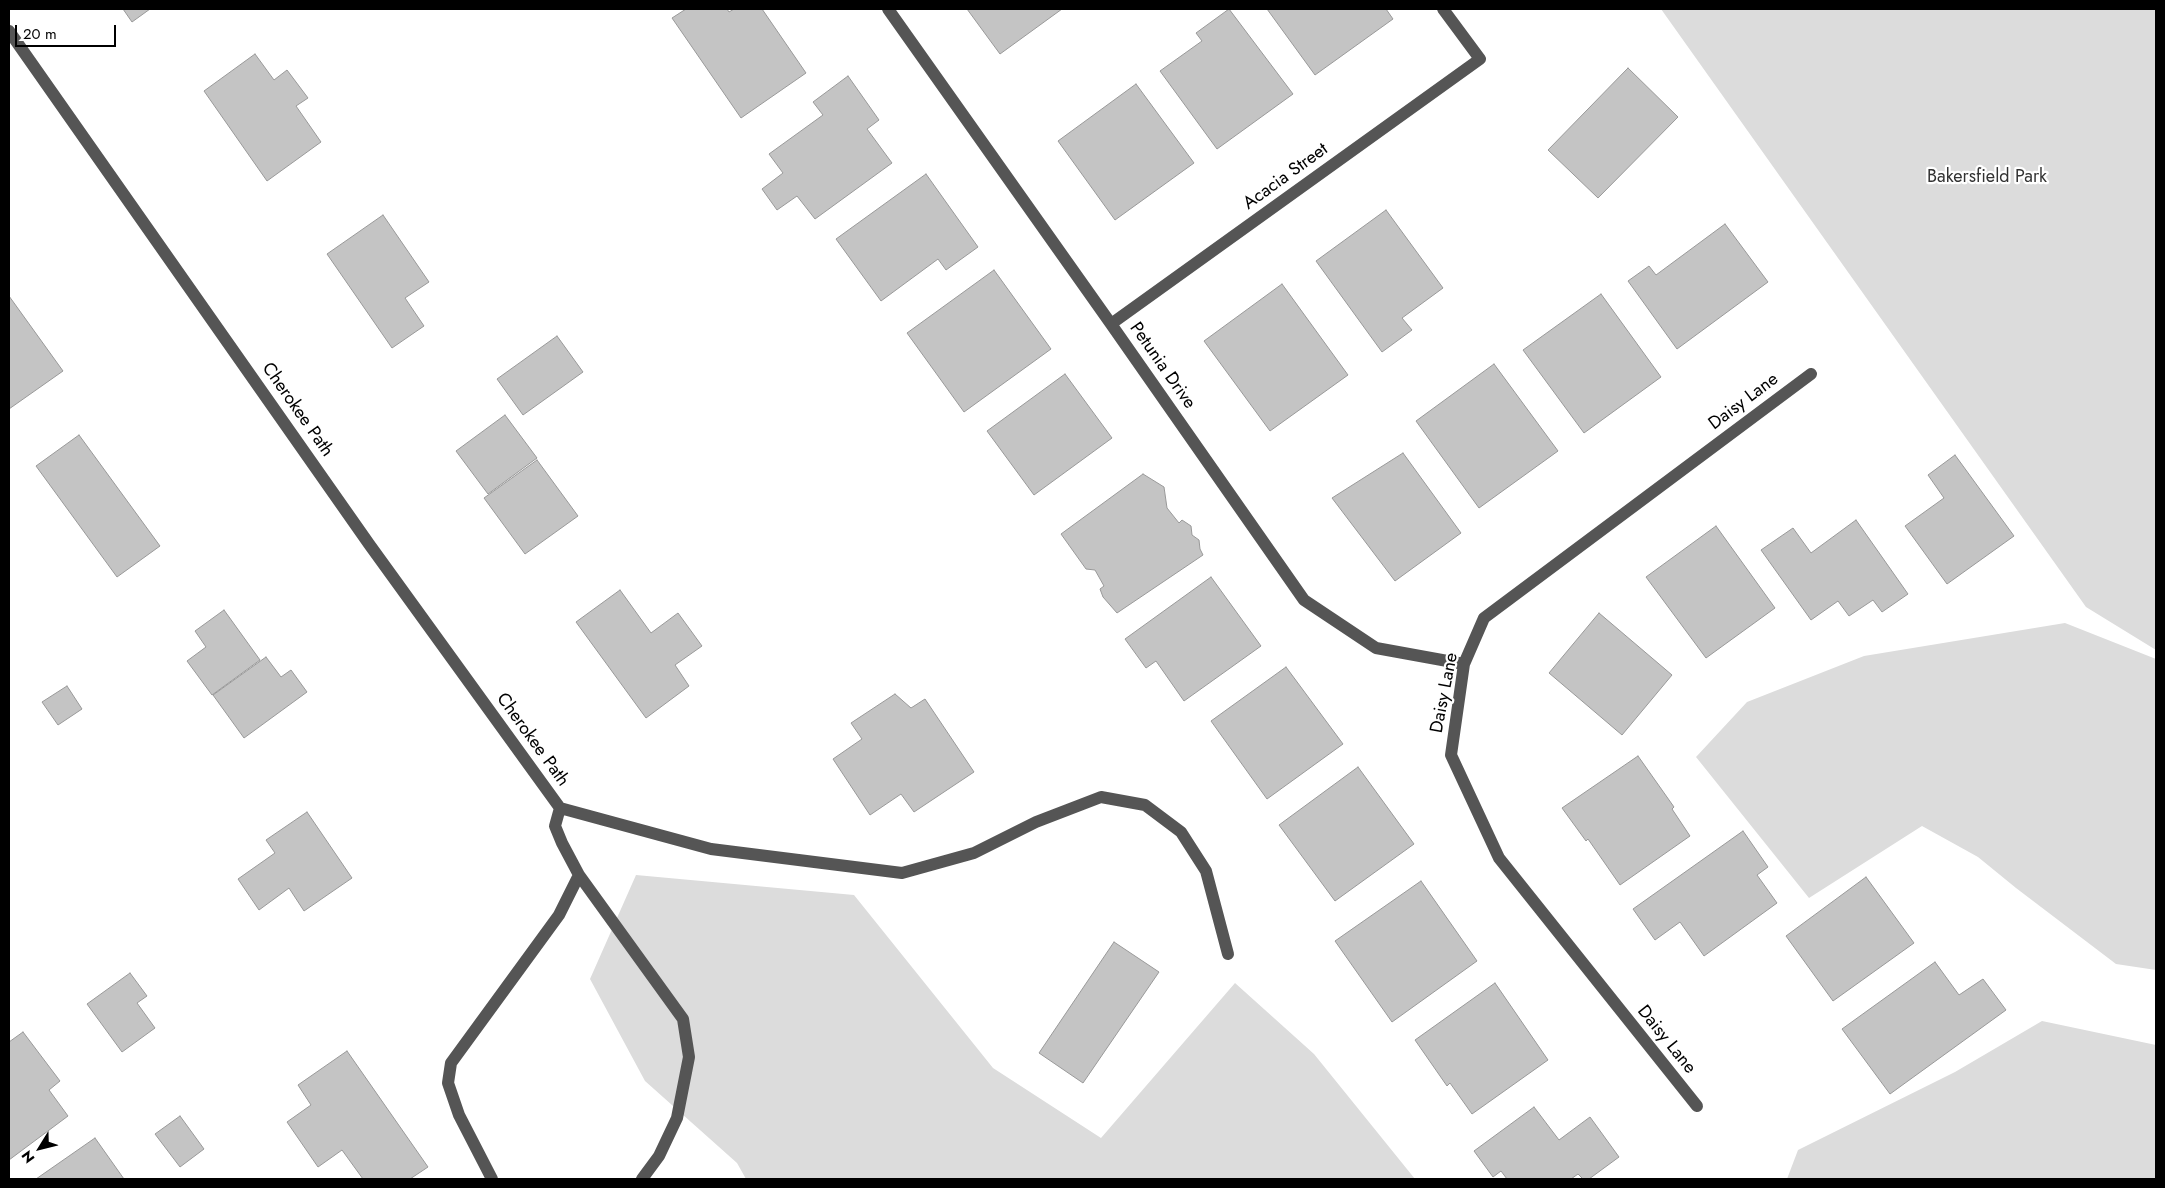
<!DOCTYPE html>
<style>
body{margin:0}
#map{position:relative;width:2165px;height:1188px;overflow:hidden;background:#fff;font-family:Jost,sans-serif}
canvas{display:block}
.frame{position:absolute;inset:0;border:10px solid #000;pointer-events:none}
.north{position:absolute;left:15px;top:1123px;width:50px;height:50px;-webkit-text-stroke:4px #fff;paint-order:stroke;rotate:234deg;font-size:14px;font-weight:700;line-height:20px;text-align:center;color:#000}
.north::after{content:'';display:block;margin:auto;width:18px;height:22px;background:#000;clip-path:polygon(50% 0,100% 100%,50% 72%,0 100%)}
.scale{position:absolute;left:15px;top:25px;width:101px;height:22px;box-sizing:border-box;border:2px solid #000;border-top:0;padding-left:6px;font-size:15px;line-height:18px;white-space:nowrap;color:#000;-webkit-text-stroke:4px #fff;paint-order:stroke}
</style>
<div id="map">
<canvas width="2165" height="1188"></canvas>
<div class="frame"></div>
<div class="north">N</div>
<div class="scale">20 m</div>
</div>
<script>
const ctx = document.querySelector('canvas').getContext('2d');
ctx.lineJoin = 'round';
function fillPath(path, color) { ctx.fillStyle = color; ctx.fill(path, 'evenodd'); }
const shape = rows => new Path2D(rows.map(r => 'M' + r).join(''));
function stroke(path, color, width, dash) { ctx.strokeStyle = color; ctx.lineWidth = width; ctx.lineCap = dash ? 'butt' : 'round'; ctx.setLineDash(dash || []); ctx.stroke(path); }
function write(font, color, halo, rows, align = 'center') {
  ctx.font = font + ' Jost,sans-serif'; ctx.lineWidth = 4.5; ctx.setLineDash([]); ctx.textBaseline = 'middle'; ctx.strokeStyle = halo; ctx.fillStyle = color; for (const [text, x, y, turn = 0] of rows) {
    ctx.save(); ctx.translate(x, y); ctx.rotate((+turn || 0) * Math.PI / 180); ctx.textAlign = isNaN(turn) ? turn : align; if (halo) ctx.strokeText(text, 0, 0); ctx.fillText(text, 0, 0); ctx.restore();
  }
}
const green = shape([
 [1661,9,2156,9,2156,650,2086,607],
 [2065,623,2156,659,2156,970,2116,964,2016,888,1978,857,1922,826,1809,898,1696,757,1747,702,1864,656],
 [636,875,854,895,993,1068,1101,1138,1235,983,1314,1054,1415,1179,746,1179,737,1163,645,1081,590,979],
 [2042,1021,2156,1045,2156,1179,1787,1179,1798,1150,1955,1072]
]);
const building = shape([
 [123,9,150,9,132,22,123,9],
 [686,9,727,9,729,12,734,9,762,9,806,73,741,118,672,18,686,9],
 [967,9,1062,9,1000,54,967,9],
 [1229,9,1293,94,1217,149,1160,71,1202,41,1196,33,1229,9],
 [1267,9,1386,9,1393,19,1315,75,1267,9],
 [255,54,274,80,287,70,308,98,296,106,321,142,267,181,204,91,255,54],
 [1628,68,1678,117,1598,198,1548,150,1628,68],
 [848,76,879,120,867,129,892,163,815,219,797,196,777,210,762,189,783,173,769,154,823,115,813,102,848,76],
 [1136,84,1194,163,1115,220,1058,141,1136,84],
 [926,174,978,247,946,270,938,259,881,301,836,239,926,174],
 [1386,210,1443,288,1402,318,1412,330,1382,352,1316,261,1386,210],
 [383,215,429,282,405,298,424,326,392,348,327,254,383,215],
 [1725,224,1768,282,1677,349,1628,281,1649,266,1656,275,1725,224],
 [994,270,1051,349,964,412,907,333,994,270],
 [1282,284,1348,375,1270,431,1204,341,1282,284],
 [1601,294,1661,377,1584,433,1523,350,1601,294],
 [9,296,63,371,9,409,9,296],
 [557,336,583,372,523,415,497,379,557,336],
 [1494,364,1558,451,1479,508,1416,421,1494,364],
 [1065,374,1112,438,1034,495,987,431,1065,374],
 [505,415,537,458,488,494,456,451,505,415],
 [79,435,160,546,117,577,36,466,79,435],
 [1403,453,1461,533,1395,581,1332,498,1403,453],
 [1955,455,2014,536,1947,584,1905,526,1944,498,1928,475,1955,455],
 [537,460,578,516,525,554,484,498,537,460],
 [1143,474,1164,487,1167,508,1179,523,1182,520,1191,526,1192,535,1199,540,1200,549,1203,555,1117,613,1103,597,1100,589,1104,586,1095,570,1086,569,1061,534,1143,474],
 [1856,520,1908,594,1882,612,1873,600,1849,616,1838,601,1811,620,1761,550,1793,528,1811,553,1856,520],
 [1716,526,1775,608,1706,658,1646,577,1716,526],
 [1211,577,1261,646,1184,701,1156,661,1146,668,1125,639,1211,577],
 [620,590,651,633,678,613,702,646,675,665,689,686,646,718,576,622,620,590],
 [224,610,260,660,212,695,187,661,206,647,195,631,224,610],
 [1599,613,1672,675,1622,735,1549,673,1599,613],
 [266,657,281,677,291,670,307,692,244,738,213,695,266,657],
 [1286,667,1343,744,1267,799,1211,721,1286,667],
 [67,686,82,709,58,725,42,702,67,686],
 [895,694,911,708,925,699,974,772,914,812,901,794,870,815,833,759,862,739,851,723,895,694],
 [1638,756,1674,807,1672,809,1690,836,1620,885,1588,839,1586,841,1562,808,1638,756],
 [1358,767,1414,844,1335,901,1279,825,1358,767],
 [307,812,352,878,304,911,289,888,259,910,238,879,275,853,266,840,307,812],
 [1743,831,1768,867,1757,875,1777,903,1704,956,1680,922,1655,940,1633,909,1743,831],
 [1866,877,1914,943,1833,1001,1786,936,1866,877],
 [1421,881,1477,961,1392,1022,1335,941,1421,881],
 [1114,942,1159,972,1083,1083,1039,1053,1114,942],
 [1935,962,1959,995,1983,979,2006,1010,1890,1094,1842,1029,1935,962],
 [130,973,147,996,137,1003,155,1028,122,1052,87,1004,130,973],
 [1495,983,1548,1060,1472,1114,1450,1083,1447,1086,1415,1040,1495,983],
 [23,1032,60,1081,49,1090,68,1116,9,1160,9,1042,23,1032],
 [347,1051,428,1167,410,1179,363,1179,342,1150,318,1167,287,1122,311,1105,298,1085,347,1051],
 [1534,1107,1559,1140,1590,1117,1619,1157,1589,1179,1583,1179,1578,1174,1571,1179,1507,1179,1501,1171,1493,1177,1474,1151,1534,1107],
 [180,1116,204,1149,180,1167,155,1134,180,1116],
 [95,1138,124,1179,36,1179,95,1138]
]);
const minor = shape([
 [888,9,1111,324,1304,600,1376,648,1464,664],
 [9,31,369,544,560,808],
 [1111,324,1480,59,1443,9],
 [560,808,711,849,902,873,974,853,1036,822,1101,797,1145,805,1181,832,1206,871,1228,954],
 [560,808,555,826,562,843,579,875,683,1019,689,1057,677,1118,659,1156,642,1179],
 [1697,1106,1499,858,1451,755,1464,664,1484,618,1811,374],
 [492,1179,459,1115,448,1083,451,1063,559,915,579,875]
]);
const streetNames = [
 ["Acacia Street",1286,177,-36],
 ["Petunia Drive",1162,366,55],
 ["Daisy Lane",1744,402,-37],
 ["Cherokee Path",297,410,55],
 ["Daisy Lane",1445,693,-79],
 ["Cherokee Path",532,740,54],
 ["Daisy Lane",1666,1040,51]
];
const parkNames = [
 ["Bakersfield Park",1987,178]
];
fillPath(green, '#dcdcdc');
fillPath(building, '#c4c4c4');
stroke(building, '#999', 1);
stroke(minor, '#555', 12);
write('18px', '#000', '#fff', streetNames);
write('18px', '#333', '#fff', parkNames);
</script>
